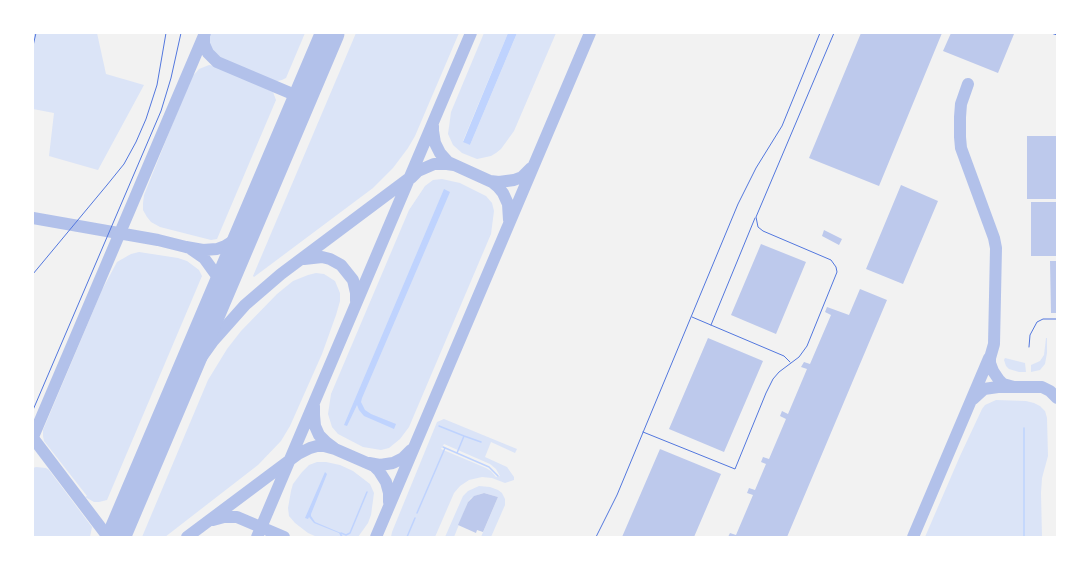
<!DOCTYPE html>
<style>
body{margin:0}
#map{position:relative;width:1090px;height:570px;overflow:hidden;background:#f2f2f2;font-family:"Crimson Pro",serif}
canvas{display:block}
.frame{position:absolute;inset:0;border:34px solid #fff;pointer-events:none}
</style>
<div id="map">
<canvas width="1090" height="570"></canvas>
<div class="frame"></div>
</div>
<script>
const ctx = document.querySelector('canvas').getContext('2d');
ctx.lineJoin = 'round';
function fillPath(path, color) { ctx.fillStyle = color; ctx.fill(path, 'evenodd'); }
const shape = rows => new Path2D(rows.map(r => 'M' + r).join(''));
function stroke(path, color, width, dash) { ctx.strokeStyle = color; ctx.lineWidth = width; ctx.lineCap = dash ? 'butt' : 'round'; ctx.setLineDash(dash || []); ctx.stroke(path); }
const green = shape([
 [33,33,97,33,106,74,144,85,98,170,49,156,54,113,33,109],
 [209,33,305,33,286,78,282,80,277,81,271,80,214,55,209,45],
 [356,33,459,33,415,136,408,148,393,168,373,188,254,277,253,276],
 [484,33,508,33,463,141,470,145,517,33,556,33,514,131,501,149,496,153,491,156,477,159,462,153,453,145,448,134,449,127,451,112],
 [209,65,215,66,269,90,273,92,276,100,217,239,211,240,160,227,151,222,147,217,143,210,143,203,144,195,191,78,199,69],
 [442,179,460,183,486,196,492,203,494,211,491,234,409,427,400,439,389,448,381,450,363,447,338,434,332,427,328,414,331,394,409,210,425,186,433,180],
 [139,252,178,258,187,261,199,270,202,276,107,500,99,502,94,502,85,497,87,496,44,441,43,436,43,430,102,290,117,262,131,254],
 [316,273,324,274,335,281,340,293,340,301,336,315,322,354,290,426,281,441,258,465,165,537,142,537,208,380,227,349,241,331,277,294,293,281,308,275],
 [1046,338,1047,338,1047,353,1045,364,1040,370,1031,372,1031,365,1040,361,1044,355],
 [1005,358,1025,363,1026,372,1019,372,1009,369,1006,366,1004,360],
 [996,400,1026,401,1034,403,1040,406,1045,411,1047,418,1048,456,1042,478,1041,493,1042,537,925,537,960,456,982,409,985,405],
 [444,419,517,449,515,453,491,442,485,457,507,467,514,477,514,480,505,483,492,478,482,477,469,480,460,486,454,493,435,537,391,537,392,532,437,422],
 [444,444,490,464,496,469,500,476,496,477,491,471,486,468,441,449],
 [317,462,326,462,340,465,353,471,370,484,374,493,371,515,368,523,358,537,317,537,308,533,295,523,289,516,288,508,291,491,293,484,302,472,309,465],
 [36,467,46,468,49,470,92,527,90,537,33,537,33,468],
 [479,486,490,487,498,490,502,493,505,499,505,505,491,537,481,537,498,497,484,493,480,494,471,498,468,502,454,537,445,537,463,496,468,491]
]);
const water = shape([
 [508,33,517,33,470,145,463,142],
 [444,189,450,192,362,398,361,402,365,410,371,414,396,424,394,429,364,416,359,410,357,405,347,426,344,425],
 [325,472,327,474,311,514,311,516,315,522,341,533,343,537,341,537,339,533,314,523,309,517,308,519,305,518]
]);
const stream = shape([
 [439,426,464,436,457,453],
 [1024,428,1024,537],
 [464,436,481,442],
 [443,447,489,467,498,476],
 [417,513,445,448],
 [341,533,346,535,350,533,367,492],
 [407,537,415,518]
]);
const taxiway = shape([
 [204,37,204,44,208,53,217,62,302,98],
 [968,84,961,104,960,117,960,137,961,148,994,238,996,248,994,344,990,358,990,363,993,371,999,380,1003,384,1014,387],
 [433,126,433,131,435,143,440,153,448,162,492,182,498,187,503,193,508,204,509,220],
 [411,178,418,171,434,164,447,164,454,165],
 [490,181,499,182,514,180,522,177,531,168],
 [33,218,158,240,186,247,203,250,217,249,225,246,241,236,247,228],
 [191,249,204,258,217,276,219,285,218,298],
 [304,259,322,257,330,259,341,265,353,280,356,293,356,301],
 [973,399,984,389,998,387,1042,387,1050,391,1057,398],
 [314,406,314,415,315,426,319,435,326,442,334,448],
 [168,415,185,383,198,362,213,341,245,305,281,274,408,179],
 [33,437,205,33],
 [33,438,108,537],
 [369,463,380,465,393,463,403,458,411,450],
 [213,520,224,517,237,517,284,537],
 [187,537,298,454,310,448,317,446,324,446,335,449,374,466,379,471,386,482,389,493,389,502],
 [257,537,471,33],
 [376,537,590,33],
 [913,537,989,358]
]);
const runway = shape([
 [116,537,330,33]
]);
const building = shape([
 [861,33,942,33,879,186,809,158],
 [951,33,1011,33,1014,34,998,73,943,51],
 [1027,136,1057,136,1057,199,1027,199],
 [901,185,938,201,903,284,866,269],
 [1031,202,1057,202,1057,256,1031,256],
 [824,230,842,239,839,245,822,236],
 [761,244,806,262,776,334,731,315],
 [1050,261,1057,261,1057,313,1051,313],
 [860,289,887,300,787,537,728,537,730,533,736,535,753,495,747,493,749,488,755,490,766,464,761,462,763,457,769,459,786,419,780,416,782,411,788,414,807,369,801,367,804,362,810,364,831,315,825,312,827,307,849,315],
 [708,338,763,361,724,452,669,429],
 [660,449,721,474,694,537,622,537],
 [484,493,498,497,483,532,477,530,476,533,458,525,468,502,474,496]
]);
const service = shape([
 [1051,33,1057,35],
 [33,46,36,33],
 [33,274,107,185,124,164,136,142,146,119,157,85,166,33],
 [692,317,784,356,790,362],
 [711,325,755,218],
 [1029,347,1030,335,1037,322,1043,319,1057,319],
 [33,410,161,111,171,78,181,33],
 [643,432,735,469,766,393,773,379,779,372,799,357,807,346,835,277,837,272,836,267,831,260,763,231,758,227,756,217,834,33],
 [596,537,617,495,738,204,756,168,782,126,820,33]
]);
fillPath(green, '#dbe4f7');
fillPath(water, '#bfd3fe');
stroke(stream, '#bfd3fe', 1.5);
stroke(taxiway, '#b2c1ea', 12);
stroke(runway, '#b2c1ea', 29);
fillPath(building, '#bdc9ec');
stroke(service, '#5277de', 1);
</script>
